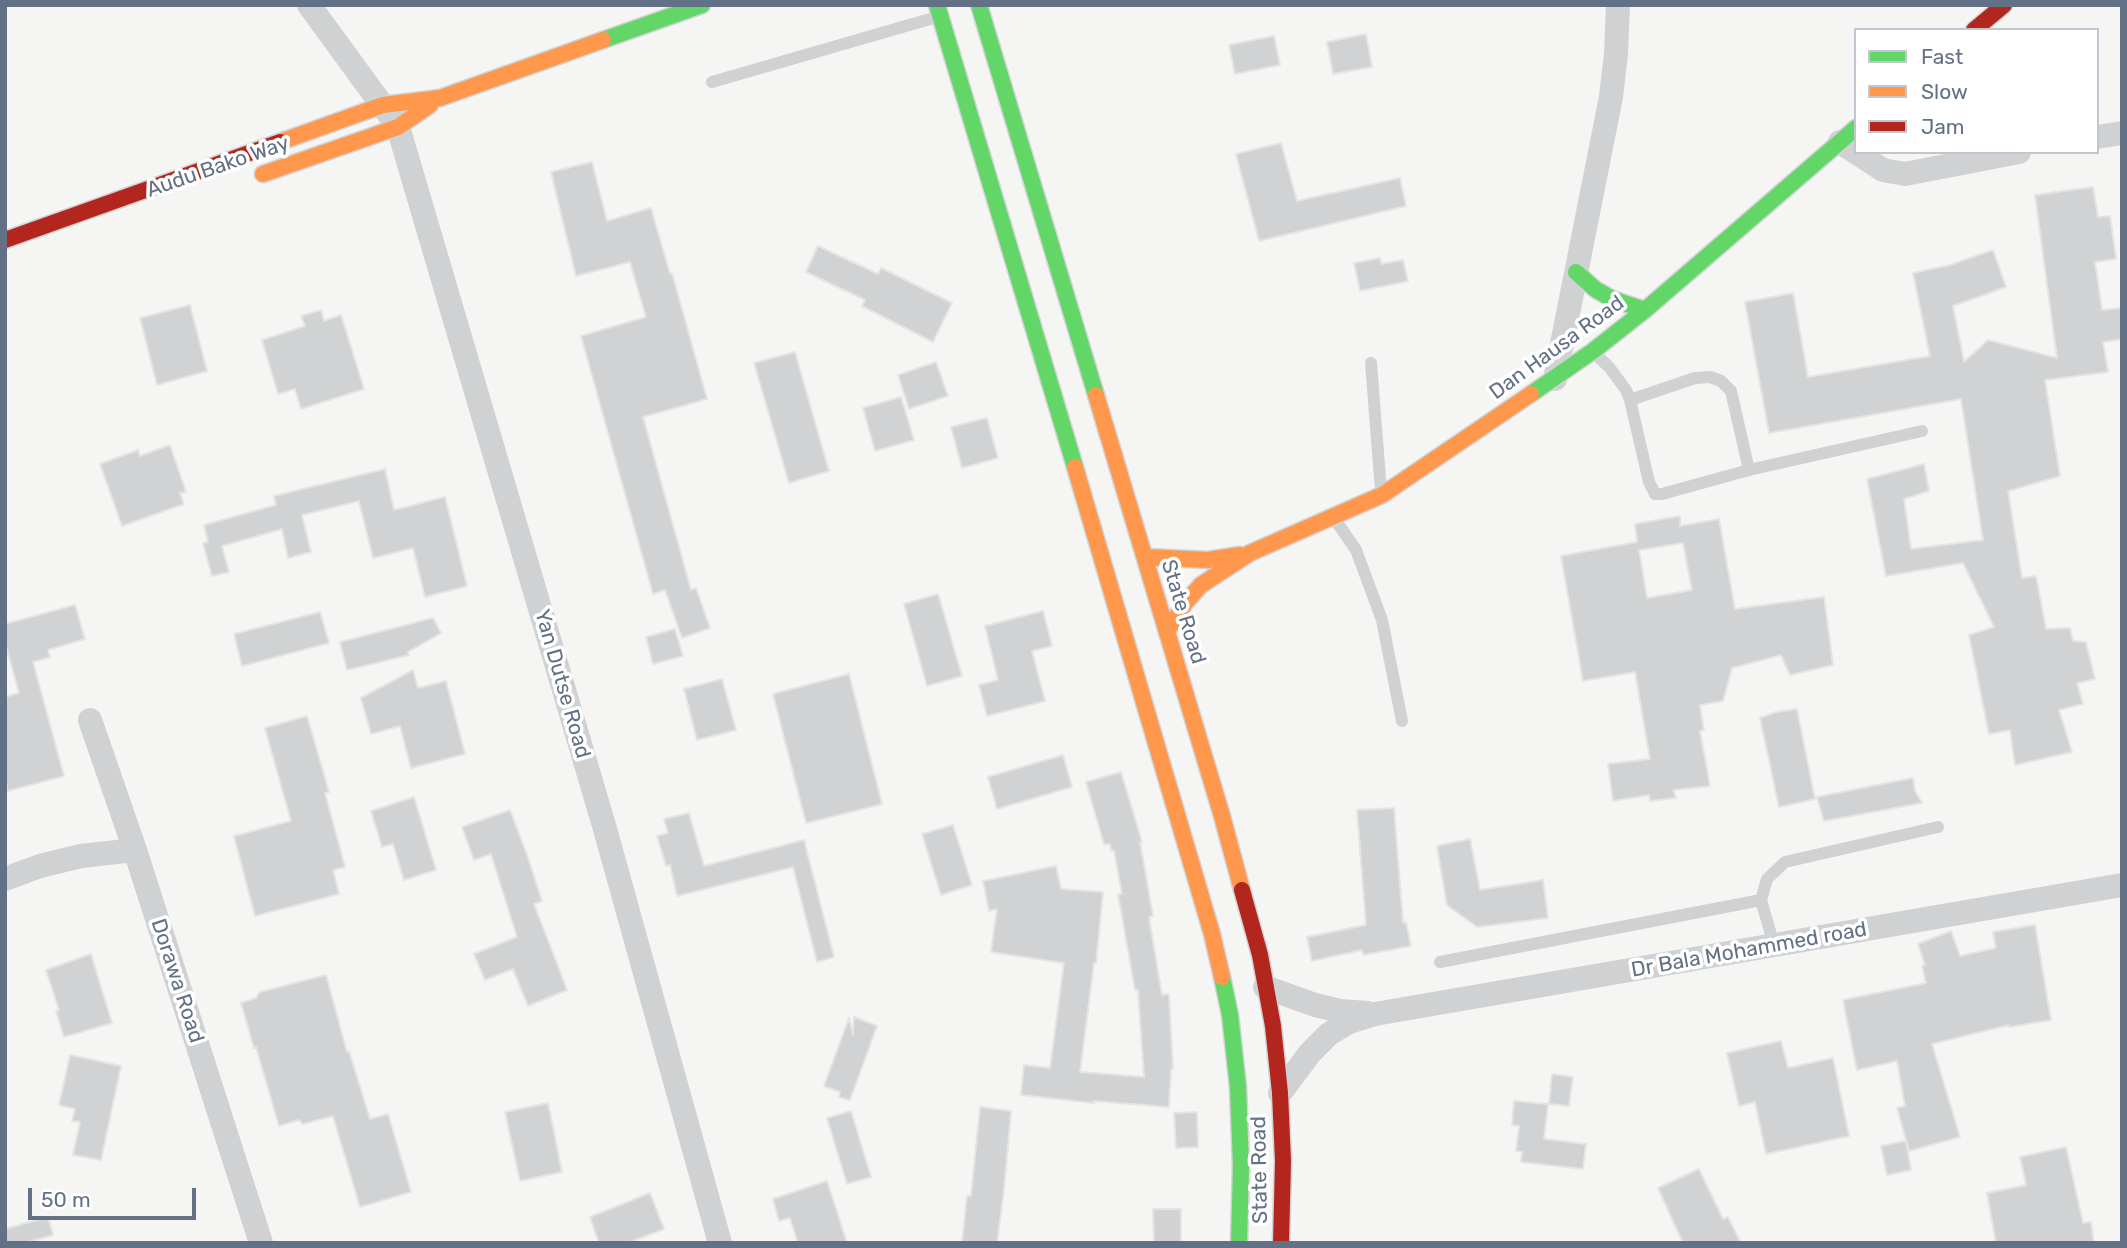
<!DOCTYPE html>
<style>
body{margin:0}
#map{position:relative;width:2127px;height:1248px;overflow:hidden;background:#f5f5f3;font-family:Rubik,sans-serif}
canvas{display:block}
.frame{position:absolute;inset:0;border:7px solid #637186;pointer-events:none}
.legend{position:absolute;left:1854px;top:28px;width:245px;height:126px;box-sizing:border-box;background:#fff;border:2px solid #c1c6cf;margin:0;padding:9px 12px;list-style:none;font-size:21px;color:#637186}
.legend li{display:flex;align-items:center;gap:14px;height:35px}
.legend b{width:35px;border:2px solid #c1c6cf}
.scale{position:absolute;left:28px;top:1188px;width:168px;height:32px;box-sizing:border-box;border:4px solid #637186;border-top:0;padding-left:9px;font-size:21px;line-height:24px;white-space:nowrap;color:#637186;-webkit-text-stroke:5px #fff;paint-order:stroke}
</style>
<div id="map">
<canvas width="2127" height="1248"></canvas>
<div class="frame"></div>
<ul class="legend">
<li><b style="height:9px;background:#63d668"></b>Fast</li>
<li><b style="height:9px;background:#ff974d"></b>Slow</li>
<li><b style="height:9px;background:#b3261e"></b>Jam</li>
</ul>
<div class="scale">50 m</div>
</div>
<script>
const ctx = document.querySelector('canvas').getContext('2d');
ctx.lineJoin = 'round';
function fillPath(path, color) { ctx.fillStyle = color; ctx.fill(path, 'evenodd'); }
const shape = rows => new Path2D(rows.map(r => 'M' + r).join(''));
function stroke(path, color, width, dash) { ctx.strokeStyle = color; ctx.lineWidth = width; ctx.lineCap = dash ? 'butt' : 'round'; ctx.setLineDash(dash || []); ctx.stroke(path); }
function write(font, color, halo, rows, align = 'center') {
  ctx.font = font + ' Rubik,sans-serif'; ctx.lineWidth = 7; ctx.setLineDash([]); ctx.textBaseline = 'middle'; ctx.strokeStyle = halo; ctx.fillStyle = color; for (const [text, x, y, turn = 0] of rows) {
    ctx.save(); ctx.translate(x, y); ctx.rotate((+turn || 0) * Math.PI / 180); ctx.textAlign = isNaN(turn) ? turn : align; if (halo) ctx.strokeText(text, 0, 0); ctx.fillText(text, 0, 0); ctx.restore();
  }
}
const building = shape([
 [1366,34,1372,67,1333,74,1327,42,1366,34],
 [1274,36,1280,65,1235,74,1229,45,1274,36],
 [1281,143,1297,201,1400,178,1406,206,1259,241,1236,154,1281,143],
 [592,162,607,221,651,208,670,274,672,273,707,399,643,417,691,590,696,588,710,628,682,638,665,590,653,594,581,336,646,317,630,262,576,276,551,172,592,162],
 [2093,187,2098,217,2110,216,2116,259,2095,262,2102,310,2122,308,2122,339,2103,342,2108,372,2045,380,2060,476,2008,491,2022,578,2036,576,2046,629,2070,628,2073,641,2086,642,2095,679,2077,683,2083,704,2059,710,2072,752,2015,765,2010,730,1989,734,1969,635,1994,627,1963,563,1886,576,1867,479,1924,464,1929,491,1904,499,1911,549,1983,540,1961,399,1769,433,1745,302,1793,293,1808,377,1930,356,1913,273,1950,265,1993,250,2006,287,1953,306,1964,362,1988,340,2057,358,2035,195,2093,187],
 [818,246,878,274,881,268,952,303,933,342,862,306,865,300,806,272,818,246],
 [1380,258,1381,264,1403,260,1408,281,1360,291,1354,263,1380,258],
 [190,305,207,371,157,385,140,318,190,305],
 [321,310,324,321,341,315,364,389,301,409,295,389,278,394,262,340,305,326,301,316,321,310],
 [795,352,829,471,789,483,754,363,795,352],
 [936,362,948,396,909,409,898,375,936,362],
 [901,397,914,440,875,451,863,408,901,397],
 [987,418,998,458,962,468,951,427,987,418],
 [170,445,186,492,180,493,184,504,122,526,100,464,138,450,140,456,170,445],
 [385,469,394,510,445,497,467,586,425,597,413,548,373,558,359,501,302,515,311,552,288,558,282,529,222,546,229,572,212,576,203,543,208,542,204,525,276,505,274,496,385,469],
 [1680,516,1680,526,1719,519,1735,609,1824,597,1833,665,1790,675,1781,655,1732,668,1723,701,1700,705,1704,730,1700,731,1710,786,1673,790,1676,798,1650,801,1649,795,1613,801,1608,764,1650,759,1635,672,1583,681,1561,556,1637,542,1635,524,1680,516],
 [1683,543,1692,590,1647,598,1639,550,1683,543],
 [938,594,962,676,927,686,904,604,938,594],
 [75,605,85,639,48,650,50,657,33,662,64,776,8,791,5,779,5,697,19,693,5,642,5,624,75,605],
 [1043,611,1052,646,1032,651,1045,701,987,716,979,685,998,680,985,626,1043,611],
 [320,612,329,643,242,666,234,634,320,612],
 [433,618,441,633,408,652,409,655,347,670,340,642,433,618],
 [675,629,683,656,653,664,646,637,675,629],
 [413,670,418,688,446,681,465,754,411,768,400,726,371,734,361,698,413,670],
 [849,674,882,804,806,823,773,694,849,674],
 [722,679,736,730,697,740,684,689,722,679],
 [1797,709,1815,799,1779,807,1760,718,1776,712,1797,709],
 [307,716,329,792,325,793,345,867,333,870,339,894,255,916,234,836,291,821,265,728,307,716],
 [1063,755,1072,787,997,809,988,777,1063,755],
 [1121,772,1142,842,1140,842,1153,916,1149,917,1162,995,1169,994,1173,1069,1171,1069,1169,1107,1094,1101,1094,1103,1021,1095,1024,1065,1050,1068,1064,963,991,952,997,909,989,911,983,881,1056,866,1061,889,1103,892,1096,963,1094,963,1080,1072,1144,1077,1138,990,1135,990,1118,894,1122,894,1114,850,1111,851,1110,844,1104,844,1086,782,1121,772],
 [1913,778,1915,791,1922,803,1824,821,1817,797,1913,778],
 [414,797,436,870,404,880,393,844,382,847,371,811,414,797],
 [1394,808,1403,923,1406,922,1411,946,1363,955,1362,950,1312,961,1307,937,1366,925,1357,810,1394,808],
 [510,810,527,855,542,901,534,904,567,990,528,1006,513,969,485,980,474,954,517,937,491,854,474,860,462,827,510,810],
 [689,813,704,866,804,840,834,957,817,962,793,867,677,896,670,865,666,866,657,836,668,833,664,819,689,813],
 [953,825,972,885,941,895,922,834,953,825],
 [1470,839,1480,890,1543,880,1548,918,1477,927,1447,905,1437,846,1470,839],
 [2035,925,2051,1020,2009,1027,2009,1025,1932,1044,1960,1137,1909,1151,1897,1108,1905,1106,1897,1061,1857,1070,1843,1000,1926,983,1922,966,1925,965,1918,944,1951,931,1960,956,1996,948,1993,932,2035,925],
 [91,954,112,1023,64,1037,56,1011,59,1010,46,970,91,954],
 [326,975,347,1052,349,1051,370,1119,388,1114,411,1192,360,1207,333,1116,303,1124,299,1120,279,1126,256,1047,254,1048,241,1003,256,998,260,992,326,975],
 [854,1017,877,1026,850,1100,839,1097,840,1092,824,1086,849,1018,853,1035,854,1017],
 [1781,1041,1788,1068,1833,1058,1849,1136,1766,1154,1755,1102,1739,1106,1727,1053,1781,1041],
 [70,1055,121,1066,101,1160,73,1155,80,1122,72,1121,75,1109,59,1105,70,1055],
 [1552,1074,1573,1077,1569,1106,1549,1104,1552,1074],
 [1514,1101,1548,1104,1544,1139,1586,1144,1583,1169,1521,1162,1522,1152,1516,1151,1519,1126,1512,1125,1514,1101],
 [548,1103,562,1172,520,1181,505,1112,548,1103],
 [980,1107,1011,1111,1004,1190,997,1243,962,1243,967,1196,971,1196,980,1107],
 [851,1111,871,1177,847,1184,827,1118,851,1111],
 [1197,1112,1198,1147,1176,1148,1174,1113,1197,1112],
 [1906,1141,1911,1170,1887,1175,1881,1146,1906,1141],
 [2066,1147,2083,1223,2091,1222,2094,1243,1996,1243,1987,1193,2026,1185,2020,1157,2066,1147],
 [1699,1169,1723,1219,1728,1217,1741,1243,1683,1243,1658,1188,1699,1169],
 [827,1181,847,1243,798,1243,790,1218,779,1221,773,1199,827,1181],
 [650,1193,664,1229,628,1243,599,1243,590,1217,650,1193],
 [1153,1209,1181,1209,1181,1243,1154,1243,1153,1209],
 [48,1217,53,1235,25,1243,5,1243,5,1229,48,1217]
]);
const lane = shape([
 [712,82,937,17],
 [1593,352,1609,367,1626,390,1630,400,1649,482,1655,494,1662,494,1749,470,1922,431],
 [1371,363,1381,491],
 [1630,400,1695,378,1710,377,1721,381,1731,391,1749,470],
 [1334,518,1356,550,1382,620,1402,721],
 [1774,945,1761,900,1767,879,1785,862,1938,827],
 [1440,962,1761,900]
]);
const street = shape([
 [309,5,398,127,605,829,720,1243],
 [2097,137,2122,133],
 [1840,142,1883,170,1905,174,2019,152],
 [1555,379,1611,97,1616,54,1618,5],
 [90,720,135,850,261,1243],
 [5,879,40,866,81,856,135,850],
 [1265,987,1315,1005,1340,1011,1368,1013],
 [1280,1093,1310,1053,1329,1034,1349,1022,1375,1014,2122,885]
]);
const fast = shape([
 [937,5,1075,467],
 [979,5,1096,395],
 [603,40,702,5],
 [1576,272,1595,289,1612,299,1645,310],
 [1531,394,1593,351,1645,310,1856,128],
 [1222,977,1230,1015,1238,1087,1241,1166,1239,1243]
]);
const slow = shape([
 [280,142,383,105,440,98,603,40],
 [263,174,398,127,430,105],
 [1096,395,1222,816,1242,890],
 [1075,467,1212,934,1222,977],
 [1145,557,1208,560,1240,555],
 [1167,631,1185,603,1201,585,1250,553,1382,495,1531,394]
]);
const jam = shape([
 [1974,30,2004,5],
 [5,240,280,142],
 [1242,890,1260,955,1273,1026,1280,1093,1283,1161,1281,1243]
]);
const streetNames = [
 ["Audu Bako Way",218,167,-19],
 ["Dan Hausa Road",1557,348,-36],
 ["State Road",1183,612,73],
 ["Yan Dutse Road",562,684,74],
 ["Dr Bala Mohammed road",1749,950,-10],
 ["Dorawa Road",177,981,72],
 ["State Road",1260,1170,-91]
];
fillPath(building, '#d1d2d3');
stroke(building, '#e4e4e3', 2);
stroke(fast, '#d1d3d4', 19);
stroke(slow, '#d1d3d4', 19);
stroke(jam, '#d1d3d4', 19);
stroke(lane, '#d0d1d2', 12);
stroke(street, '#d0d1d2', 24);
stroke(fast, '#63d668', 16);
stroke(slow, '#ff974d', 16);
stroke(jam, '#b3261e', 16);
write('21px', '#637186', '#fff', streetNames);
</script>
